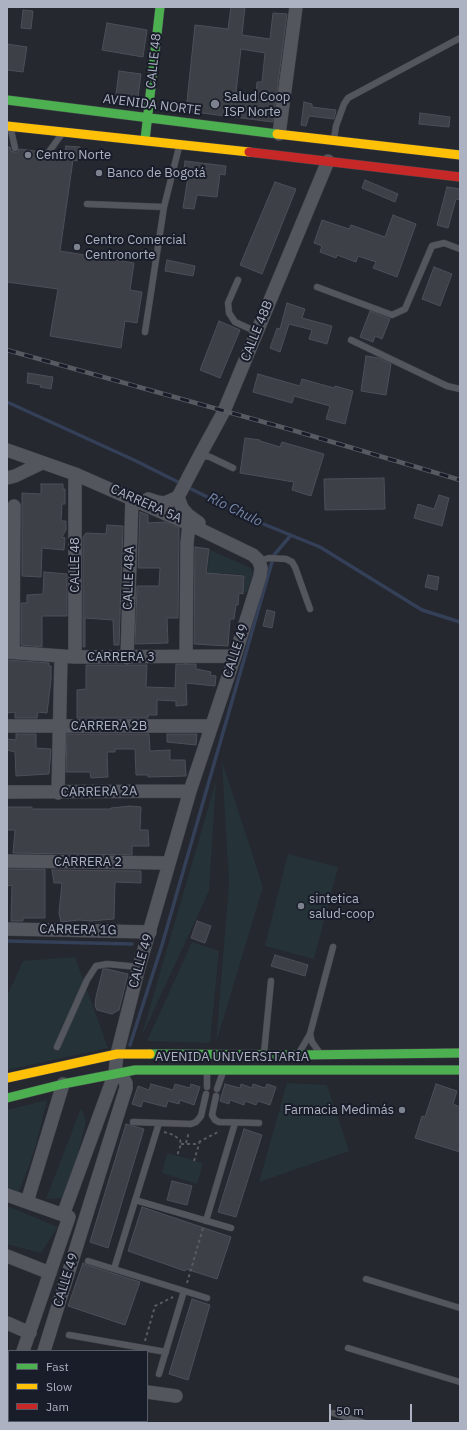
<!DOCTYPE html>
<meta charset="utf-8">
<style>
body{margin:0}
#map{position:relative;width:467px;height:1430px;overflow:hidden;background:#25282f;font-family:"IBM Plex Sans",sans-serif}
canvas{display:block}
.frame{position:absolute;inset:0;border:8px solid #adb2c2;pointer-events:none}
.legend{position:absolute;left:8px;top:1350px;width:140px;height:72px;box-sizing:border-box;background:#191d29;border:1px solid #545966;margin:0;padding:5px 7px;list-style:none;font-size:12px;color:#adb2c2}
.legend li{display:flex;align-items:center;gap:8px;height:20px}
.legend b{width:20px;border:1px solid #545966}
.scale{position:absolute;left:329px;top:1404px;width:83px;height:18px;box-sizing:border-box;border:2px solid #adb2c2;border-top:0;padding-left:5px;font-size:12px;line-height:14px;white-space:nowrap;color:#adb2c2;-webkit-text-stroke:3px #191d29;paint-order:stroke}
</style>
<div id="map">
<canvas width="467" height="1430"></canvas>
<div class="frame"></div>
<ul class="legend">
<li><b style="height:5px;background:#4caf50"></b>Fast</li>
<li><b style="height:5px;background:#ffc107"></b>Slow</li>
<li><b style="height:5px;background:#c62828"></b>Jam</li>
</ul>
<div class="scale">50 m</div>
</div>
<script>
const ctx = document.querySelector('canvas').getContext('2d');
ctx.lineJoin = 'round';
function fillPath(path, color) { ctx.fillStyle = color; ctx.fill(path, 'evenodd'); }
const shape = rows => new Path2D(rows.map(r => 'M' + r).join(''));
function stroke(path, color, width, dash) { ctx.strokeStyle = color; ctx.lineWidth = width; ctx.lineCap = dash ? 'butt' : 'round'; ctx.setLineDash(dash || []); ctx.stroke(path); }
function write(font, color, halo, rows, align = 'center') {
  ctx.font = font + ' "IBM Plex Sans",sans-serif'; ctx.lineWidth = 4; ctx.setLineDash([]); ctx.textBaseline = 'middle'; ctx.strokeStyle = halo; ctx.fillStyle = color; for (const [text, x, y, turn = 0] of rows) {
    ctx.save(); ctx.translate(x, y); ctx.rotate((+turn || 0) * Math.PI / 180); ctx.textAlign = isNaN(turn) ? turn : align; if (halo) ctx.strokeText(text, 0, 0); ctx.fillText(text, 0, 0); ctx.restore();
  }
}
const green = shape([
 [210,550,251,568,253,574,247,592,244,593,245,575,220,573,218,581,206,580],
 [222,761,263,887,216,1043,229,884],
 [216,781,209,891,141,1038],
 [288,854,338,867,314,959,265,946],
 [192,942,219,951,210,1043,147,1041],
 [75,957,108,1048,7,1070,7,996,23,961],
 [287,1083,327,1085,349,1151,259,1182],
 [47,1100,35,1149,19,1192,7,1188,7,1110],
 [81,1108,86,1121,67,1198,46,1199],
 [167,1153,203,1163,197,1184,162,1173],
 [7,1206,58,1227,41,1253,7,1244]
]);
const stream = shape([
 [7,402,134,460,182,484],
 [187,487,256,521,320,547,422,610,460,622],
 [7,941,132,944],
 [130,1045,162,945,274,555,291,535]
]);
const building = shape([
 [231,7,245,7,242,35,270,39,273,13,287,14,273,122,186,111,195,25,228,29,231,7],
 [241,49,265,53,262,82,257,82,256,94,236,92,241,49],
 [23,10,33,11,31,29,21,28,23,10],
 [107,23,147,30,143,57,102,50,107,23],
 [7,44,27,47,23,72,7,70,7,44],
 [119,71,141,74,137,105,115,102,119,71],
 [304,102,312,104,312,107,336,110,334,119,309,116,306,126,301,125,304,102],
 [420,113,450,117,449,127,419,124,420,113],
 [66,146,80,147,77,161,73,160,60,251,134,263,130,290,142,292,137,323,125,321,121,348,50,336,58,289,7,282,7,147,10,147,11,151,14,152,18,152,19,149,44,152,44,155,48,157,53,154,64,156,66,146],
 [185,161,226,166,225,175,220,174,217,197,197,195,194,209,183,208,189,171,184,170,185,161],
 [365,180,398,194,395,202,362,188,365,180],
 [275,182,296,189,262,274,240,265,275,182],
 [447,187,460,189,460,200,456,199,448,228,437,225,447,187],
 [393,215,416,224,397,277,373,268,376,262,358,256,356,262,337,255,336,258,320,252,322,246,314,243,322,220,349,229,351,225,385,237,393,215],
 [167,260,195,266,193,276,165,271,167,260],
 [434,267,452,274,440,306,422,299,434,267],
 [287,303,305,309,302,318,332,326,327,344,309,339,312,330,289,324,280,352,270,348,277,328,280,329,287,303],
 [370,311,390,319,382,339,375,336,373,342,360,337,370,311],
 [219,321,240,330,220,378,200,370,219,321],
 [366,356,379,358,391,364,386,395,361,391,366,356],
 [28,373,53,377,51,389,40,387,41,385,27,383,28,373],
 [258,374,300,386,302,379,334,388,335,386,353,391,345,424,326,419,330,406,294,396,292,403,253,392,258,374],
 [245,438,260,440,260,441,280,447,282,442,324,454,311,496,292,490,294,482,240,473,245,438],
 [384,478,385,509,325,510,324,479,384,478],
 [41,484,63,484,63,489,65,489,65,504,62,504,61,521,66,521,66,530,62,537,65,538,64,550,42,548,41,577,22,576,22,493,41,494,41,484],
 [439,495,449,498,442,526,414,518,418,504,434,509,439,495],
 [140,512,148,515,148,523,165,522,179,528,178,618,167,618,168,643,135,644,137,586,159,586,160,568,138,568,140,512],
 [107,525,123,526,119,645,114,645,113,620,85,618,85,647,83,647,83,537,86,533,106,534,107,525],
 [195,547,209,549,206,573,244,576,243,594,239,593,238,605,236,605,234,619,230,619,228,646,194,644,195,547],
 [44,572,67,574,67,616,42,616,42,647,21,645,21,603,27,603,27,595,43,594,44,572],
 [428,575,439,577,437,590,425,587,428,575],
 [267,610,275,612,272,628,263,626,267,610],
 [7,660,49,663,49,666,51,666,51,680,47,713,38,712,37,718,15,718,15,712,7,713,7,660],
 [176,664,196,664,196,669,211,672,210,675,216,676,215,686,186,683,187,705,176,706,176,701,157,700,157,715,148,715,148,718,77,718,77,690,86,689,86,665,123,665,127,666,131,665,147,665,146,687,175,688,176,664],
 [16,734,36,734,36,748,51,749,49,774,16,776,15,752,7,750,7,739,16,740,16,734],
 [67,734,149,734,150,751,170,750,170,760,185,760,186,776,148,777,148,775,136,775,135,749,115,749,115,752,107,752,108,777,91,778,90,772,66,772,67,734],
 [167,734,197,734,196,745,167,742,167,734],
 [130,806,141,807,140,830,148,830,149,846,132,846,132,855,13,853,15,830,7,830,7,807,32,807,32,809,111,809,111,808,130,806],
 [7,869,45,869,45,918,23,918,23,921,11,921,12,885,7,886,7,869],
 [52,870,141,871,141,883,115,882,114,919,91,921,79,920,61,922,59,913,62,883,54,883,52,870],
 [197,921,211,926,205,943,191,938,197,921],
 [275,955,308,965,305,976,271,966,275,955],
 [103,969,107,969,128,974,119,1010,112,1014,97,1010,95,1006,96,997,103,969],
 [151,1084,173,1090,175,1084,190,1088,191,1084,200,1087,194,1105,180,1100,179,1104,168,1101,166,1107,143,1101,141,1107,132,1104,138,1086,149,1090,151,1084],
 [225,1084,240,1088,241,1084,252,1088,253,1084,265,1088,267,1084,276,1087,270,1105,258,1101,256,1105,245,1101,244,1105,230,1100,229,1104,220,1101,225,1084],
 [436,1084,457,1091,453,1104,460,1107,460,1152,415,1138,422,1116,425,1117,436,1084],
 [126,1124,144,1129,108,1248,90,1242,126,1124],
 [244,1129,262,1135,236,1217,218,1212,244,1129],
 [172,1181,192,1186,187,1205,167,1200,172,1181],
 [142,1207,231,1237,217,1279,186,1269,185,1271,128,1251,142,1207],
 [83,1263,87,1265,140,1282,125,1325,68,1306,83,1263],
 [192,1299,210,1305,188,1380,169,1374,192,1299]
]);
const path = shape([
 [164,1132,174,1135,180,1140,181,1144,177,1156],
 [186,1143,189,1132],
 [181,1144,195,1144,220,1131],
 [194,1161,200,1141],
 [187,1283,203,1228],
 [145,1341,155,1306,173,1297]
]);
const lane = shape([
 [11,130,15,148],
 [334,139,336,126,344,104,348,98,460,38],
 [48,153,61,135],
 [87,204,164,207,179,147],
 [238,280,228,303,229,313,235,322,257,332],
 [317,287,392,315,405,309,432,246,444,243,460,249],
 [145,332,164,207],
 [351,340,447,386,460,389],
 [200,455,210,457,233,468],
 [259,561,269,558,286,559,292,562,295,567,310,609],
 [310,1034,312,1042,319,1052],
 [57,1047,87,980,96,966,107,964,139,967],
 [264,1053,271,981],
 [299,1053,310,1034,333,947],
 [207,1071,207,1087],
 [217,1089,223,1072],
 [216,1096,212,1115,215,1120,219,1122,259,1123],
 [133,1122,191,1124,196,1122,201,1116,206,1094],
 [135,1200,231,1228],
 [206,1221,235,1123],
 [88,1261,207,1298],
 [114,1269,159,1123],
 [366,1279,460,1308],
 [69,1335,166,1352],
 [348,1348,460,1382],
 [159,1374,184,1291],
 [333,1413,365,1423]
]);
const street = shape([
 [279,134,296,7],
 [7,450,75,474,189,524,253,555,259,561,261,568,260,576,235,656,190,791,139,967,117,1054,115,1073,63,1215],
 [7,478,15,476,42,463],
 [178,497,182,508,188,515,199,523],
 [148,499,157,502,165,503,178,497,200,455,224,411,328,161],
 [7,652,75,657,235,656],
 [13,652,14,506],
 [75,657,75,474],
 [186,657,187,543,189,524],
 [127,658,132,499],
 [7,726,211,726],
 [7,792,190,791],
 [58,793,61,656],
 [7,861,169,863],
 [7,929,150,932],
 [7,1195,69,1217,23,1351],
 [27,1202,63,1084],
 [7,1256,50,1273],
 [7,1323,30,1333],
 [44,1351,126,1088,126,1083,123,1078,115,1073],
 [147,1392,176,1396],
 [7,1394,9,1389],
 [21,1423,22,1421]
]);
const fast = shape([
 [7,100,277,134],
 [145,140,160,7],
 [150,1054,298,1055,460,1053],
 [7,1098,63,1084,135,1070,460,1070]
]);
const slow = shape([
 [7,126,249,152],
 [277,134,460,155],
 [7,1078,117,1054,150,1054]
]);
const jam = shape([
 [249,152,460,177]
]);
const rail = shape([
 [7,350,292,430,460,480]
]);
const markers = [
 [215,104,5,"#7d828f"],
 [28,155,4,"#7d828f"],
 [99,173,4,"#7d828f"],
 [77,247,4,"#7d828f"],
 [301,906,4,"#7d828f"],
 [402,1110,4,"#7d828f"]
];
const streetNames = [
 ["CALLE 48",154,61,-84],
 ["AVENIDA NORTE",152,105,7],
 ["CALLE 48B",257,331,-68],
 ["CARRERA 5A",146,504,24],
 ["CALLE 48",75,565,-90],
 ["CALLE 48A",129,578,-88],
 ["CALLE 49",236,651,-72],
 ["CARRERA 3",121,657],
 ["CARRERA 2B",109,726],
 ["CARRERA 2A",99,792,-1],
 ["CARRERA 2",88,862],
 ["CARRERA 1G",78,930,1],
 ["CALLE 49",141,961,-74],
 ["AVENIDA UNIVERSITARIA",232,1057],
 ["CALLE 49",66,1280,-73]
];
const poiNames = [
 ["Salud Coop",224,97],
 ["ISP Norte",224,112],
 ["Centro Norte",36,155],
 ["Banco de Bogotá",107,173],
 ["Centro Comercial",85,240],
 ["Centronorte",85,255],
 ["sintetica",309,899],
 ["salud-coop",309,914],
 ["Farmacia Medimás",394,1110,"right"]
];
const waterNames = [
 ["Río Chulo",235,510,26]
];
fillPath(green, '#253237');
stroke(stream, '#343f58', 3.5);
fillPath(building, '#3d4046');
stroke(building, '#4c4f58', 1);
stroke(lane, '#42444a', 7);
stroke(street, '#42444a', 14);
stroke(fast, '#42444a', 10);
stroke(slow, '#42444a', 10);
stroke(jam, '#42444a', 10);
stroke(path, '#585b61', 2, [3, 3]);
stroke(lane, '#54565e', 6);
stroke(street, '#54565e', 13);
stroke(fast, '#4caf50', 9);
stroke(slow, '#ffc107', 9);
stroke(jam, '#c62828', 9);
stroke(rail, '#575a61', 4.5);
stroke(rail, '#191d29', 3, [9]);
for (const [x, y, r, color] of markers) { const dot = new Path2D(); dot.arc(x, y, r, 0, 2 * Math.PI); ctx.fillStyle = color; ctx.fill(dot); stroke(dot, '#191d29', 1.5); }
write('13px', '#adb2c2', '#191d29', streetNames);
write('13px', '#adb2c2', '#191d29', poiNames, 'left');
write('italic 14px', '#7686a9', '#191d29', waterNames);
</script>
